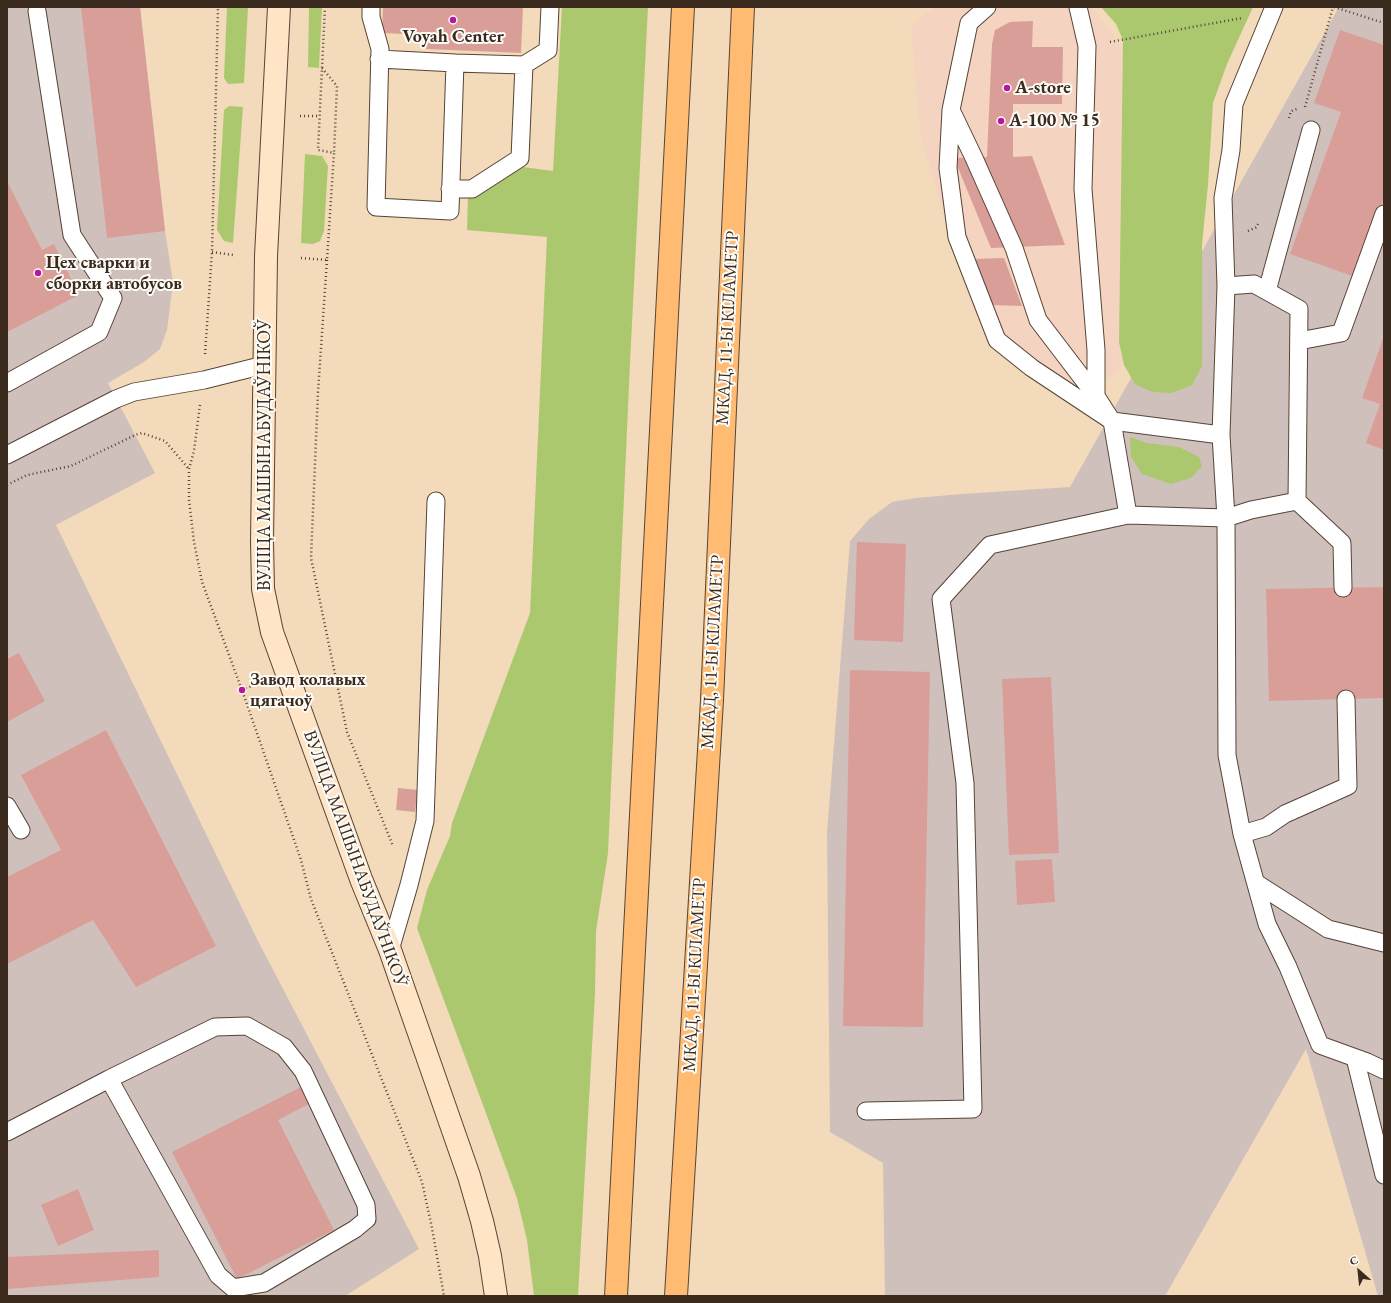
<!DOCTYPE html>
<meta charset="utf-8">
<style>
body{margin:0}
#map{position:relative;width:1391px;height:1303px;overflow:hidden;background:#f2daba;font-family:"EB Garamond",serif}
canvas{display:block}
.frame{position:absolute;inset:0;border:8px solid #3b2a1e;pointer-events:none}
.north{position:absolute;left:1339px;top:1251px;width:40px;height:40px;-webkit-text-stroke:3px #fdfcf7;paint-order:stroke;rotate:333deg;font-size:11px;font-weight:700;line-height:16px;text-align:center;color:#3b2a1e}
.north::after{content:'';display:block;margin:auto;width:14px;height:18px;background:#3b2a1e;clip-path:polygon(50% 0,100% 100%,50% 72%,0 100%)}
</style>
<div id="map">
<canvas width="1391" height="1303"></canvas>
<div class="frame"></div>
<div class="north">С</div>
</div>
<script>
const ctx = document.querySelector('canvas').getContext('2d');
ctx.lineJoin = 'round';
function fillPath(path, color) { ctx.fillStyle = color; ctx.fill(path, 'evenodd'); }
const shape = rows => new Path2D(rows.map(r => 'M' + r).join(''));
function stroke(path, color, width, dash) { ctx.strokeStyle = color; ctx.lineWidth = width; ctx.lineCap = dash ? 'butt' : 'round'; ctx.setLineDash(dash || []); ctx.stroke(path); }
function write(font, color, halo, rows, align = 'center') {
  ctx.font = font + ' "EB Garamond",serif'; ctx.lineWidth = 4; ctx.setLineDash([]); ctx.textBaseline = 'middle'; ctx.strokeStyle = halo; ctx.fillStyle = color; for (const [text, x, y, turn = 0] of rows) {
    ctx.save(); ctx.translate(x, y); ctx.rotate((+turn || 0) * Math.PI / 180); ctx.textAlign = isNaN(turn) ? turn : align; if (halo) ctx.strokeText(text, 0, 0); ctx.fillText(text, 0, 0); ctx.restore();
  }
}
const built = shape([
 [935,7,1093,7,1123,49,1119,342,1124,365,1074,408,994,350,945,222,920,130,911,25]
]);
const industrial = shape([
 [7,7,140,7,165,231,173,282,167,330,160,349,144,362,108,383,155,473,56,525,258,941,419,1249,345,1296,7,1296],
 [1339,7,1384,7,1384,1296,1378,1296,1306,1049,1165,1296,885,1296,883,1163,830,1132,827,833,850,541,869,519,892,502,916,498,962,494,1070,487]
]);
const green = shape([
 [227,7,248,7,244,83,228,84,224,78],
 [309,7,322,7,319,68,308,67],
 [562,7,648,7,630,363,608,853,596,931,595,993,578,1296,534,1296,527,1240,517,1198,483,1105,417,928,427,890,450,836,452,823,530,613,547,237,467,230,468,197,523,167,553,171],
 [1101,7,1253,7,1227,64,1213,103,1208,185,1202,244,1202,366,1192,385,1172,393,1152,392,1135,384,1124,365,1119,342,1123,40,1116,24],
 [229,106,243,107,233,243,224,241,217,230,224,110],
 [305,154,322,156,328,166,324,231,320,241,313,244,301,243],
 [1130,437,1147,443,1179,447,1199,457,1202,466,1191,478,1171,484,1142,474,1131,457]
]);
const building = shape([
 [81,7,140,7,165,231,107,238],
 [383,7,523,7,521,53,426,49,427,35,382,33],
 [1033,21,1032,47,1063,47,1062,104,1013,104,1013,157,1032,156,1065,245,991,248,954,158,987,157,992,44,995,30,1010,22],
 [1340,30,1384,45,1384,197,1355,277,1290,254,1341,112,1314,103],
 [7,181,42,250,54,244,79,295,7,332],
 [1004,258,1022,306,991,305,975,259],
 [1384,336,1384,450,1366,443,1380,404,1362,398],
 [857,542,906,544,903,642,854,640],
 [1384,587,1384,698,1269,701,1266,589],
 [19,653,45,701,7,722,7,659],
 [850,670,930,672,923,1027,843,1026],
 [1051,677,1059,853,1009,855,1002,679],
 [106,730,216,946,136,987,93,920,7,964,7,877,61,850,21,775],
 [398,788,418,790,415,812,396,810],
 [1052,859,1055,902,1017,905,1015,861],
 [303,1086,311,1103,278,1120,334,1230,237,1279,172,1152],
 [78,1189,94,1230,58,1246,41,1205],
 [159,1250,159,1277,7,1289,7,1257]
]);
const path = shape([
 [1334,7,1384,23],
 [1110,42,1242,18],
 [322,68,337,86,334,153],
 [1305,107,1333,7],
 [300,116,320,116],
 [1289,118,1291,111,1297,109],
 [1248,231,1257,227,1258,224],
 [212,252,233,255],
 [301,258,327,260,334,153,318,150,325,7],
 [327,260,318,392,311,558,347,732,393,846],
 [205,354,212,252,218,7],
 [200,405,194,451,189,469,189,500,194,542,202,582,242,690,301,860,311,899,422,1182,432,1228,444,1296],
 [7,485,27,475,71,466,135,435,142,433,165,441,189,469],
 [242,690,262,682]
]);
const service = shape([
 [371,7,371,17,380,49,376,207,450,211,455,63,379,59],
 [987,7,969,23,951,110,948,168,957,237,997,340,1032,368,1112,421,1221,435],
 [1078,7,1087,46,1083,189,1096,350,1096,396],
 [1274,7,1234,104,1231,150,1223,198,1226,286,1221,435,1226,518,1227,755,1242,834,1267,924,1288,967,1320,1045,1367,1062,1384,1070],
 [524,65,548,50,550,7],
 [952,112,974,158,1014,248,1038,320,1096,396,1112,421,1128,515],
 [450,189,472,189,520,158,524,65,455,63],
 [1226,286,1254,284,1299,309,1297,501],
 [1267,291,1311,130],
 [1299,341,1341,333,1384,214],
 [7,383,99,332,113,298,72,235,37,11],
 [7,455,116,399,134,392,204,380,264,365],
 [7,806,21,830],
 [1242,834,1266,827,1285,814,1348,786,1346,699],
 [1256,883,1328,929,1384,943],
 [390,950,409,885,425,821,436,501],
 [1355,1058,1384,1175],
 [866,1111,973,1109,965,783,941,599,990,545,1128,515,1226,518,1251,510,1297,501,1342,543,1343,588],
 [7,1132,109,1079,215,1027,247,1026,284,1047,303,1071,366,1205,367,1219,355,1229,264,1283,233,1288,218,1275,109,1079]
]);
const secondary = shape([
 [279,7,266,256,262,541,263,589,272,632,361,879,390,950,469,1176,482,1221,490,1256,496,1296]
]);
const trunk = shape([
 [616,1296,683,7],
 [676,1296,712,700,743,7]
]);
const markers = [
 [453,20,4,"#b5179e"],
 [1007,88,4,"#b5179e"],
 [1001,121,4,"#b5179e"],
 [38,273,4,"#b5179e"],
 [242,690,4,"#b5179e"]
];
const poiNames = [
 ["Voyah Center",453,37,"center"],
 ["А-store",1015,88],
 ["А-100 № 15",1009,121],
 ["Цех сварки и",46,263],
 ["сборки автобусов",46,284],
 ["Завод колавых",250,680],
 ["цягачоў",250,701]
];
const streetNames = [
 ["МКАД, 11-Ы КІЛАМЕТР",728,328,-87],
 ["ВУЛІЦА МАШЫНАБУДАЎНІКОЎ",265,455,-90],
 ["МКАД, 11-Ы КІЛАМЕТР",713,652,-87],
 ["ВУЛІЦА МАШЫНАБУДАЎНІКОЎ",355,859,70],
 ["МКАД, 11-Ы КІЛАМЕТР",695,975,-87]
];
fillPath(built, '#f4d3c0');
fillPath(industrial, '#d0c0bc');
fillPath(green, '#acc86e');
fillPath(building, '#da9e99');
stroke(service, '#564435', 19);
stroke(secondary, '#564435', 24);
stroke(trunk, '#564435', 24);
stroke(path, '#564435', 2.5, [1, 3]);
stroke(service, '#fff', 17);
stroke(secondary, '#ffe4c6', 22);
stroke(trunk, '#ffbb71', 22);
for (const [x, y, r, color] of markers) { const dot = new Path2D(); dot.arc(x, y, r, 0, 2 * Math.PI); ctx.fillStyle = color; ctx.fill(dot); stroke(dot, '#fdfcf7', 1.5); }
write('bold 18px', '#3b2a1e', '#fdfcf7', poiNames, 'left');
write('18px', '#3b2a1e', '#fdfcf7', streetNames);
</script>
